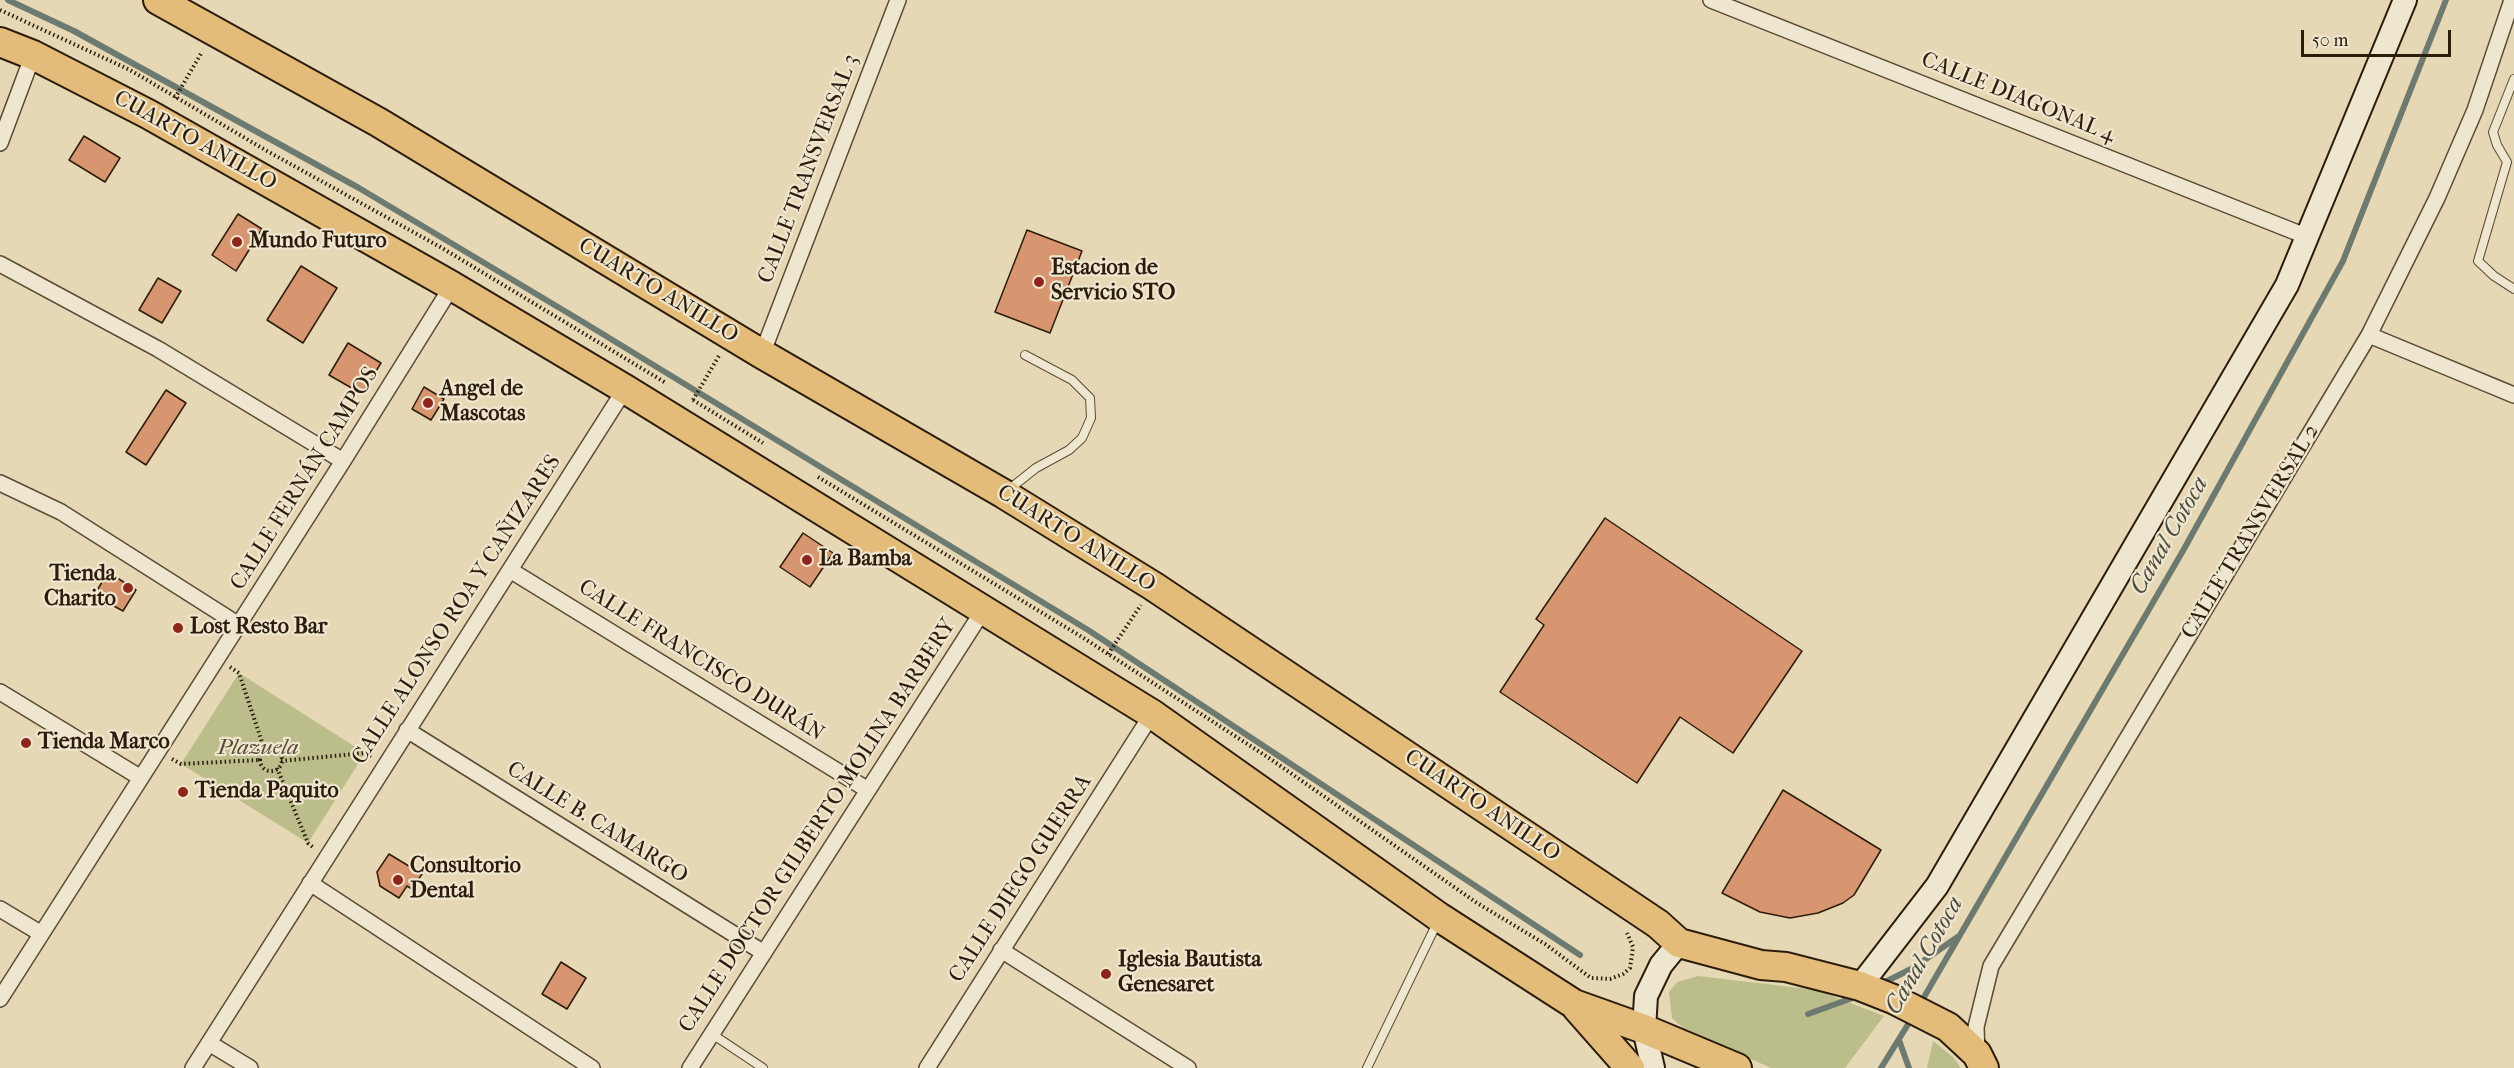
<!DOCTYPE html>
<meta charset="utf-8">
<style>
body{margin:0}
#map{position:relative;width:2514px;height:1068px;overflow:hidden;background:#e7d8b5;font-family:"IM FELL French Canon",serif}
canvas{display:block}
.scale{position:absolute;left:2301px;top:30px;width:150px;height:27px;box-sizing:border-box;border:3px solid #2b1c0b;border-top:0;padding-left:8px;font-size:18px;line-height:21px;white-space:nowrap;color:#2b1c0b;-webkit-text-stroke:4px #efe6cf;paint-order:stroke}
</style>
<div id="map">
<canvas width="2514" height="1068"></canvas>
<div class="scale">50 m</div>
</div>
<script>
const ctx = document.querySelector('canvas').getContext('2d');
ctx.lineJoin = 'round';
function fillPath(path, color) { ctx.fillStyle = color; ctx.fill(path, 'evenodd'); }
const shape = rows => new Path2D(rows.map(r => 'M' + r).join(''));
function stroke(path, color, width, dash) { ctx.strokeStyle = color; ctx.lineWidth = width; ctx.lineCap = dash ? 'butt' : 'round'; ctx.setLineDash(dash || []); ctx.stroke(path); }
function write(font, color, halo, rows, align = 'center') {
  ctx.font = font + ' "IM FELL French Canon",serif'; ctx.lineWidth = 4.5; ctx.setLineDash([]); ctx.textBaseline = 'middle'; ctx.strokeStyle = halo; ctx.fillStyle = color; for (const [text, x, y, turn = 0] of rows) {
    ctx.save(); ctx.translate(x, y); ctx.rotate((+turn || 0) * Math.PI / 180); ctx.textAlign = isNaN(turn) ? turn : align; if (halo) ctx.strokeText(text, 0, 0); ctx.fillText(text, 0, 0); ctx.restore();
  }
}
const green = shape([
 [239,673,365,753,308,843,181,764],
 [1698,976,1817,990,1884,1016,1845,1068,1771,1068,1684,1029,1672,1018,1669,992,1677,982],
 [1933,1041,1953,1057,1961,1068,1927,1068]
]);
const stream = shape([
 [8,0,74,31,359,188,583,322,1088,630,1580,955],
 [1881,984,1913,968,1959,936],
 [1920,1004,2184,549,2343,261,2446,0],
 [1808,1014,1858,996],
 [1899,1040,1909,1068],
 [1881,1068,1912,1018]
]);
const building = shape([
 [84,136,120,158,105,182,69,160,84,136],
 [238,214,262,229,236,271,212,255,238,214],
 [1027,230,1082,251,1050,333,995,312,1027,230],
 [301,266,337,288,303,343,267,320,301,266],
 [158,278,181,291,162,323,139,310,158,278],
 [348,343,381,363,362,394,329,375,348,343],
 [424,387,444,399,431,420,412,409,424,387],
 [166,390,186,403,146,465,126,452,166,390],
 [1605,518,1802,651,1733,753,1680,717,1637,783,1500,692,1544,625,1536,619,1605,518],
 [803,533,833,553,810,587,780,567,803,533],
 [108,572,136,590,123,611,112,605,107,606,93,597,108,572],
 [1783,790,1881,850,1854,895,1843,903,1818,913,1790,918,1760,912,1722,893,1783,790],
 [389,854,422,874,412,889,407,886,399,898,380,886,377,872,389,854],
 [561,962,586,978,567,1009,542,994,561,962]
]);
const path = shape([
 [0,10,130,70,267,151,442,248,666,383],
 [175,98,202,52],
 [693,400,763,443],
 [693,400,720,354],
 [818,477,1082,637,1269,758,1477,903,1545,944,1591,978,1610,979,1623,974,1630,968,1633,947,1627,933],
 [1108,654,1141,605],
 [230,667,239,673,265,751],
 '260 760a11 11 0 1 1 22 0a11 11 0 1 1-22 0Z',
 [172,759,181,764,260,760],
 [281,761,365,753,372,756],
 [277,768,308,843,314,848]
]);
const lane = shape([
 [2514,79,2493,132,2497,145,2507,162,2478,261,2494,276,2514,289],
 [1007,491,1036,468,1069,450,1082,438,1091,418,1090,398,1072,380,1025,355],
 [712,1034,763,1068],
 [1367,1068,1437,923]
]);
const street = shape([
 [1711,0,2308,237],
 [0,143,33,55],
 [0,264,158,349,343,461],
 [2369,335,2514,395],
 [762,354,898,0],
 [0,483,61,512,239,625],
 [510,570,868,790],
 [0,692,141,778],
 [407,730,764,953],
 [310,883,592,1068],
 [0,909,40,933],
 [1001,950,1188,1068],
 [0,999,343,461,452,286],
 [209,1043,250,1068],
 [1977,1054,1976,1027,1991,966,2369,335,2437,198,2475,110,2512,0],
 [193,1068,625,389],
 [690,1068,984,609],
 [927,1068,1152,714]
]);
const secondary = shape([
 [1860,986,1937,886,2287,285,2405,0],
 [1653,1068,1644,1029,1646,996,1661,965,1679,943]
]);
const highway = shape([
 [158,0,378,122,762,354,1004,494,1153,586,1658,924,1679,943,1761,965,1786,967,1860,986,1893,999,1948,1027,1977,1054,1984,1068],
 [0,42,33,55,148,114,452,286,625,389,1152,714,1439,917,1574,1004,1644,1029,1737,1068],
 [1577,1008,1630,1068]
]);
const markers = [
 [237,242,6,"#8f2418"],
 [1039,282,6,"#8f2418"],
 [428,403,6,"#8f2418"],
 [807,560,6,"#8f2418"],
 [128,588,6,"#8f2418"],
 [178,628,6,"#8f2418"],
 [26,743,6,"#8f2418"],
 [183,792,6,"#8f2418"],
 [398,880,6,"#8f2418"],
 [1106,974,6,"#8f2418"]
];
const streetNames = [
 ["CALLE DIAGONAL 4",2018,98,22],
 ["CUARTO ANILLO",195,141,29],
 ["CALLE TRANSVERSAL 3",809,169,-69],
 ["CUARTO ANILLO",658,291,31],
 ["CALLE FERNÁN CAMPOS",305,479,-58],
 ["CALLE TRANSVERSAL 2",2251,532,-59],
 ["CUARTO ANILLO",1076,539,32],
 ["CALLE ALONSO ROA Y CAÑIZARES",457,610,-57],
 ["CALLE FRANCISCO DURÁN",701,661,32],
 ["CUARTO ANILLO",1482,806,34],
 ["CALLE B. CAMARGO",597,823,32],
 ["CALLE DOCTOR GILBERTO MOLINA BARBERY",818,826,-57],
 ["CALLE DIEGO GUERRA",1021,879,-57]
];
const poiNames = [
 ["Mundo Futuro",249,242],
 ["Estacion de",1051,269],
 ["Servicio STO",1051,294],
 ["Angel de",440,390],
 ["Mascotas",440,415],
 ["La Bamba",819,560],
 ["Tienda",116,575,"right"],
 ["Charito",116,600,"right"],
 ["Lost Resto Bar",190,628],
 ["Tienda Marco",38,743],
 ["Tienda Paquito",195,792],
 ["Consultorio",410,867],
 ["Dental",410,892],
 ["Iglesia Bautista",1118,961],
 ["Genesaret",1118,986]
];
const parkNames = [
 ["Plazuela",258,749]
];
const waterNames = [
 ["Canal Cotoca",2170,536,-60],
 ["Canal Cotoca",1925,956,-60]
];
fillPath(green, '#bbbd8a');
stroke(stream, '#6c7a70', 6);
fillPath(building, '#d79570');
stroke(building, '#2b1c0b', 1.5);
stroke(lane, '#5a4b36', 10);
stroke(street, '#5a4b36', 18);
stroke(secondary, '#2b1c0b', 26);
stroke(highway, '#2b1c0b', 32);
stroke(path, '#2b1c0b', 4, [1.5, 3]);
stroke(lane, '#efe6cf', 8);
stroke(street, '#efe6cf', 15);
stroke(secondary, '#efe6cf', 22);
stroke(highway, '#e4bc7a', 28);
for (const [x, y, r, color] of markers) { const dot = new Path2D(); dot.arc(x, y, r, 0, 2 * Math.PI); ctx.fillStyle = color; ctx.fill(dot); stroke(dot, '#efe6cf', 2); }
write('22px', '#2b1c0b', '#efe6cf', streetNames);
write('bold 22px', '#2b1c0b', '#efe6cf', poiNames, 'left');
write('italic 22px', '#564c31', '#efe6cf', parkNames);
write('italic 24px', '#4c4b3e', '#efe6cf', waterNames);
</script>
